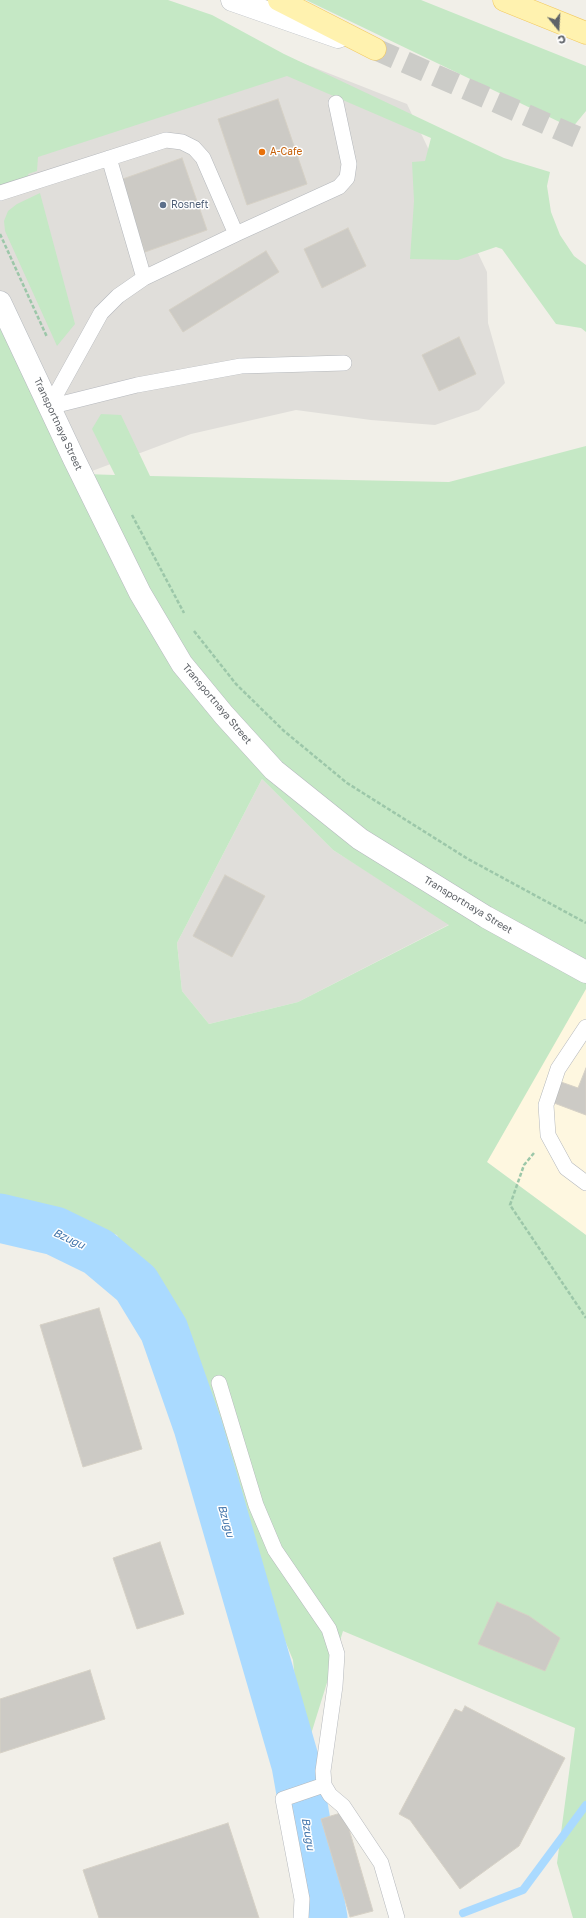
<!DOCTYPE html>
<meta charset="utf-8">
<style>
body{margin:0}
#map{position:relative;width:586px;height:1918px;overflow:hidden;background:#f1efe8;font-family:"Golos Text",sans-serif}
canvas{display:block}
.north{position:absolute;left:538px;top:8px;width:40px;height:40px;-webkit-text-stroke:3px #fff;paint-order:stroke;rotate:162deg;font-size:11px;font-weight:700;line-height:16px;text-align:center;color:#5f6368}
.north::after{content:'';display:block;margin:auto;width:14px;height:18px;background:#5f6368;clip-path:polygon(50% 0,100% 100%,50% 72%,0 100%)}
</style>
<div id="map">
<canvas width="586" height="1918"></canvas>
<div class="north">С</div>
</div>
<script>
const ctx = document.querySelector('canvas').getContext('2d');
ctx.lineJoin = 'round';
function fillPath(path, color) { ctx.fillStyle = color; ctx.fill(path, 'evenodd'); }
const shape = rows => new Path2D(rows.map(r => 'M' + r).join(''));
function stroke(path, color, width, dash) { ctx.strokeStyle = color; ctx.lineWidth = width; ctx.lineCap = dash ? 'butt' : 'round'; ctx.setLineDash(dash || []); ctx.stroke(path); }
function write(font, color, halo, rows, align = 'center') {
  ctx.font = font + ' "Golos Text",sans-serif'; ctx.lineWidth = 3; ctx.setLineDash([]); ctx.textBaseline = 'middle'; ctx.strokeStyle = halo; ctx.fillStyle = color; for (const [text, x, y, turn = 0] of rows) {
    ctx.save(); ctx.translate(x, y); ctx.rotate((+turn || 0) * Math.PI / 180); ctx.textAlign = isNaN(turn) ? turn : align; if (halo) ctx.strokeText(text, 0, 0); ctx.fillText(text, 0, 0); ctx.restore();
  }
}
const commercial = shape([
 [585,988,586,989,586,1235,487,1162]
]);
const industrial = shape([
 [272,51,407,104,487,272,488,323,505,383,479,410,435,425,371,420,296,410,191,434,84,474,0,301,0,163],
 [262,779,333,850,450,924,298,1002,209,1024,182,991,177,943]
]);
const green = shape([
 [0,0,168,0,212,15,284,54,504,158,550,172,547,186,551,212,560,235,574,256,586,265,586,332,581,328,556,324,502,249,496,247,458,260,410,259,414,201,412,162,425,161,431,138,287,76,38,157,37,171,28,174,31,185,0,195],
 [306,0,421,0,586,66,586,111,572,128],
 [40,193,75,324,57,346,5,231,4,221,8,211,17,204],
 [0,301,84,474,115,475,92,429,101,414,121,415,150,476,449,482,586,446,586,989,487,1162,586,1235,586,1918,573,1918,557,1863,575,1728,343,1631,303,1760,293,1660,117,1235,0,1200],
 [262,779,333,850,449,925,298,1002,209,1024,182,991,177,943]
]);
const stream = shape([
 [463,1913,523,1890,586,1805]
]);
const river = shape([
 [0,1218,55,1231,98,1252,136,1284,164,1330,198,1427,296,1765,323,1918]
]);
const building = shape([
 [278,99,307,184,247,205,218,119,278,99],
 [182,158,207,230,145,252,120,180,182,158],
 [348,228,366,266,322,288,304,249,348,228],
 [266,251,279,272,183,332,169,310,266,251],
 [459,337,476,374,439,391,422,355,459,337],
 [225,875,265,896,232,957,193,936,225,875],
 [586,1068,586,1115,554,1103,561,1082,578,1088,586,1068],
 [99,1308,142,1449,83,1467,40,1325,99,1308],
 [160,1542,184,1614,137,1629,113,1558,160,1542],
 [497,1602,529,1616,560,1638,545,1671,478,1644,497,1602],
 [90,1670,105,1719,0,1753,0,1699,90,1670],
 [465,1706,565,1758,519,1846,460,1889,410,1820,399,1814,455,1709,462,1712,465,1706],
 [344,1812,373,1911,350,1917,321,1819,344,1812],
 [228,1823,259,1918,99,1918,83,1870,228,1823]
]);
const primaryTunnel = shape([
 [375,49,586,141]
]);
const path = shape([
 [0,234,47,337],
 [132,515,184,613],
 [194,631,236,684,284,731,347,783,468,859,586,923],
 [534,1153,524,1165,510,1205,586,1318]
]);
const service = shape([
 [109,158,144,278],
 [0,193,166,140,182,142,194,148,203,158,236,234,144,278,118,296,101,313,49,407],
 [236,234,339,187,347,178,349,164,336,103],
 [49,407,137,385,241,366,344,363],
 [586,1027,558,1069,546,1105,548,1135,566,1168,586,1183],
 [219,1383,256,1505,275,1550,329,1629,337,1654,335,1686,323,1771,324,1785,330,1795,343,1806,381,1863,397,1918],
 [301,1918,302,1899,283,1799,324,1785]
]);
const secondary = shape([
 [232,0,338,37],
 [0,302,74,459,140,593,182,664,224,715,274,770,360,839,486,917,586,972]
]);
const primary = shape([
 [279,0,375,49],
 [504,0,586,33]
]);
const markers = [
 [262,152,4,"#e8710a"],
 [163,205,4,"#5c6f8a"]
];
const foodNames = [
 ["A-Cafe",270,152]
];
const serviceNames = [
 ["Rosneft",171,205]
];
const streetNames = [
 ["Transportnaya Street",58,424,65],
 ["Transportnaya Street",217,704,50],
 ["Transportnaya Street",468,905,31]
];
const waterNames = [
 ["Bzugu",69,1239,25],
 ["Bzugu",226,1521,74],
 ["Bzugu",308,1834,80]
];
fillPath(commercial, '#fef7e0');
fillPath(industrial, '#e0deda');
fillPath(green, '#c5e8c5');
stroke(stream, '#aadaff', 8);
stroke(river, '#aadaff', 49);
fillPath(building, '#cccac5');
stroke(building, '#d6d1c6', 1);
stroke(primaryTunnel, '#ccccc8', 22, [22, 11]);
stroke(service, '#b5b8bc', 16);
stroke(secondary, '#b6babf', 23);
stroke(primary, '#f2c960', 23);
stroke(path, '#9cc7a9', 2.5, [4, 2]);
stroke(service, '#fff', 15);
stroke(secondary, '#fff', 22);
stroke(primary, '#fff2af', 22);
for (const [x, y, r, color] of markers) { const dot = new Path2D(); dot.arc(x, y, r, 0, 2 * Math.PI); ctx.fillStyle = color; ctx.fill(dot); stroke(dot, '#fff', 1.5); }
write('10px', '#c56008', '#fff', foodNames, 'left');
write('10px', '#4e5e75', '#fff', serviceNames, 'left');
write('10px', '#5f6368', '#fff', streetNames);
write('italic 11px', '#4174aa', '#fff', waterNames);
</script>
